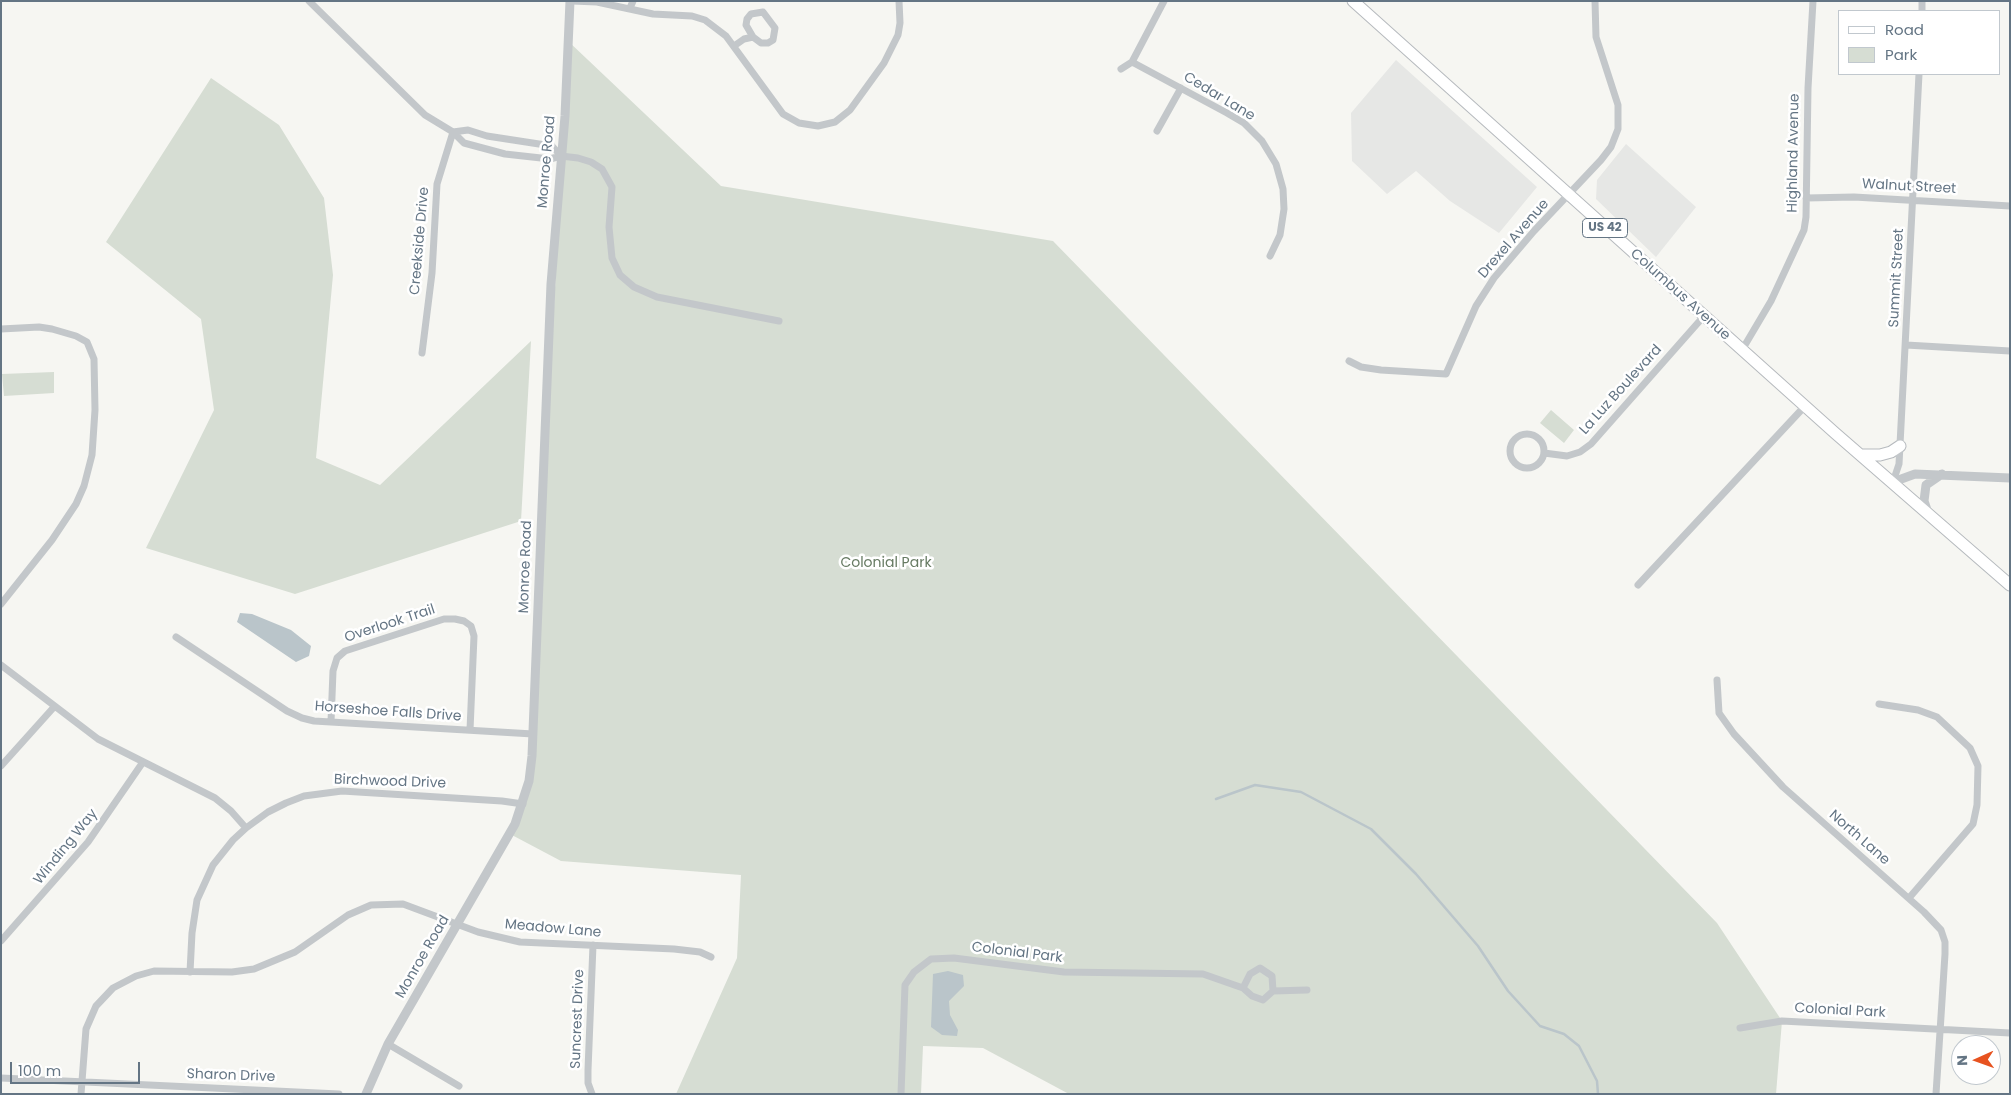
<!DOCTYPE html>
<style>
body{margin:0}
#map{position:relative;width:2011px;height:1095px;overflow:hidden;background:#f6f6f2;font-family:Poppins,sans-serif}
canvas{display:block}
.frame{position:absolute;inset:0;border:2px solid #647584;pointer-events:none}
.legend{position:absolute;left:1838px;top:10px;width:162px;height:65px;box-sizing:border-box;background:#fff;border:1px solid #c1c8ce;margin:0;padding:6px 9px;list-style:none;font-size:15px;color:#647584}
.legend li{display:flex;align-items:center;gap:10px;height:25px}
.legend b{width:25px;border:1px solid #c1c8ce}
.north{position:absolute;left:1951px;top:1035px;width:50px;height:50px;box-sizing:border-box;background:#fff;border:1px solid #c1c8ce;border-radius:50%;rotate:268deg;font-size:14px;font-weight:700;line-height:20px;text-align:center;color:#647584}
.north::after{content:'';display:block;margin:auto;width:18px;height:22px;background:#e75320;clip-path:polygon(50% 0,100% 100%,50% 72%,0 100%)}
.scale{position:absolute;left:10px;top:1062px;width:130px;height:22px;box-sizing:border-box;border:2px solid #647584;border-top:0;padding-left:6px;font-size:15px;line-height:18px;white-space:nowrap;color:#647584;-webkit-text-stroke:4px #fff;paint-order:stroke}
</style>
<div id="map">
<canvas width="2011" height="1095"></canvas>
<div class="frame"></div>
<ul class="legend">
<li><b style="height:6px;background:#fff"></b>Road</li>
<li><b style="height:14px;background:#d6ddd3"></b>Park</li>
</ul>
<div class="north">N</div>
<div class="scale">100 m</div>
</div>
<script>
const ctx = document.querySelector('canvas').getContext('2d');
ctx.lineJoin = 'round';
function fillPath(path, color) { ctx.fillStyle = color; ctx.fill(path, 'evenodd'); }
const shape = rows => new Path2D(rows.map(r => 'M' + r).join(''));
function stroke(path, color, width, dash) { ctx.strokeStyle = color; ctx.lineWidth = width; ctx.lineCap = dash ? 'butt' : 'round'; ctx.setLineDash(dash || []); ctx.stroke(path); }
function write(font, color, halo, rows, align = 'center') {
  ctx.font = font + ' Poppins,sans-serif'; ctx.lineWidth = 5; ctx.setLineDash([]); ctx.textBaseline = 'middle'; ctx.strokeStyle = halo; ctx.fillStyle = color; for (const [text, x, y, turn = 0] of rows) {
    ctx.save(); ctx.translate(x, y); ctx.rotate((+turn || 0) * Math.PI / 180); ctx.textAlign = isNaN(turn) ? turn : align; if (halo) ctx.strokeText(text, 0, 0); ctx.fillText(text, 0, 0); ctx.restore();
  }
}
const built = shape([
 [1396,60,1537,187,1499,233,1450,201,1416,171,1387,194,1352,161,1351,113],
 [1626,144,1696,207,1656,257,1596,199,1597,180]
]);
const green = shape([
 [568,41,721,186,1053,241,1717,923,1782,1021,1776,1094,1069,1094,983,1048,923,1046,921,1094,676,1094,737,958,741,875,561,861,510,834,529,781],
 [211,78,279,125,324,198,333,275,316,458,380,485,531,341,521,521,295,594,146,548,214,410,201,319,106,242],
 [54,372,54,393,4,396,2,374],
 [1551,410,1574,430,1564,443,1540,423]
]);
const water = shape([
 [240,613,252,614,291,630,311,646,309,656,296,662,237,622],
 [948,971,963,975,964,986,949,1001,950,1015,958,1030,957,1036,942,1035,931,1027,933,974]
]);
const stream = shape([
 [1216,799,1255,785,1301,792,1371,829,1416,874,1478,946,1508,991,1540,1026,1564,1034,1579,1046,1597,1081,1598,1094]
]);
const minor = shape([
 [309,1,425,115,453,132,464,143,505,154,550,159,561,156,578,158,591,162,602,169,612,187,609,227,612,258,620,275,634,287,657,297,779,321],
 [572,1,597,2,653,14,692,16,705,20,726,36,783,114,799,123,818,126,835,122,850,110,884,63,898,35,900,23,899,1],
 [630,8,633,1],
 [1922,11,1922,1],
 [734,46,744,39,753,37,761,43,768,43,773,40,775,28,763,12,751,14,747,19,746,25,753,37],
 [1132,62,1227,113,1244,123,1262,141,1276,164,1283,189,1284,209,1280,235,1270,256],
 [1121,69,1132,62,1164,1],
 [1157,131,1181,88],
 [453,132,468,130,487,136,552,146,561,156],
 [1806,198,1854,197,2010,206],
 [1,329,39,327,52,329,76,336,87,342,94,359,95,410,92,455,84,486,76,504,52,540,1,604],
 [1906,345,2010,351],
 [1742,350,1771,301,1804,230,1806,217,1808,88,1813,1],
 [422,353,432,273,437,184,453,132],
 [1349,361,1361,367,1381,370,1446,374,1476,306,1494,278,1534,231,1601,160,1611,147,1618,129,1618,105,1596,37,1595,1],
 '1510 451a17 17 0 1 1 34 0a17 17 0 1 1-34 0Z',
 [1544,453,1567,456,1580,452,1591,444,1704,316],
 [1893,482,1899,464,1919,74],
 [1638,585,1805,406],
 [176,637,287,711,302,718,314,721,533,734],
 [1,665,98,739,215,798,231,811,246,828],
 [1717,680,1719,713,1734,734,1783,787,1924,912,1941,930,1945,942,1945,954,1936,1094],
 [1879,704,1918,710,1937,717,1970,748,1978,766,1977,805,1973,824,1909,898],
 [331,722,333,671,337,658,345,651,444,619,455,619,464,621,471,626,474,636,470,730],
 [1,766,54,707],
 [1,941,88,842,143,762],
 [190,972,192,933,197,900,213,865,233,840,246,828,268,812,286,803,304,796,342,791,502,801,523,804],
 [1273,991,1307,990],
 [1740,1028,1782,1021,2010,1033],
 [388,1044,459,1086],
 [1,1078,339,1094],
 [81,1094,86,1029,96,1006,113,988,136,976,154,971,232,972,254,969,295,952,348,915,371,905,403,904,478,932,520,942,674,949,700,952,711,957],
 [592,1094,588,1083,588,1070,593,945],
 [901,1094,905,985,914,972,931,959,954,958,1064,972,1203,974,1243,988,1252,996,1263,1000,1273,991,1272,976,1260,968,1250,974,1243,988]
]);
const tertiary = shape([
 [1893,482,1915,474,2010,478],
 [1928,513,1924,501,1926,485,1942,474],
 [366,1094,388,1044,515,824,529,781,532,756,551,284,565,116,570,1]
]);
const primary = shape([
 [1353,1,1835,433,2010,585],
 [1861,455,1880,455,1891,452,1900,446]
]);
const shields = [
 [1605,228,45]
];
const shieldNames = [
 ["US 42",1605,228]
];
const streetNames = [
 ["Cedar Lane",1219,97,31],
 ["Highland Avenue",1794,153,-89],
 ["Monroe Road",547,162,-85],
 ["Walnut Street",1909,187,3],
 ["Drexel Avenue",1514,239,-49],
 ["Creekside Drive",420,241,-85],
 ["Summit Street",1897,278,-87],
 ["Columbus Avenue",1680,295,42],
 ["La Luz Boulevard",1621,390,-48],
 ["Monroe Road",526,567,-88],
 ["Overlook Trail",390,624,-18],
 ["Horseshoe Falls Drive",388,712,4],
 ["Birchwood Drive",390,782,2],
 ["North Lane",1859,838,41],
 ["Winding Way",66,847,-51],
 ["Meadow Lane",553,929,5],
 ["Colonial Park",1017,953,7],
 ["Monroe Road",423,957,-60],
 ["Colonial Park",1840,1011,3],
 ["Suncrest Drive",578,1019,-88],
 ["Sharon Drive",231,1076,2]
];
const parkNames = [
 ["Colonial Park",886,563]
];
fillPath(built, '#e6e7e5');
fillPath(green, '#d6ddd3');
fillPath(water, '#bac5ca');
stroke(stream, '#bac5ca', 2.5);
stroke(primary, '#b6babe', 13);
stroke(minor, '#c3c7ca', 7);
stroke(tertiary, '#c3c7ca', 9);
stroke(primary, '#fff', 11);
for (const [x, y, w] of shields) { const box = new Path2D(); box.roundRect(x - w / 2, y - 9.5, w, 19, 4); ctx.fillStyle = '#fff'; ctx.fill(box); stroke(box, '#647584', 1); }
write('bold 12px', '#647584', null, shieldNames);
write('14px', '#647584', '#fff', streetNames);
write('14px', '#677b63', '#fff', parkNames);
</script>
